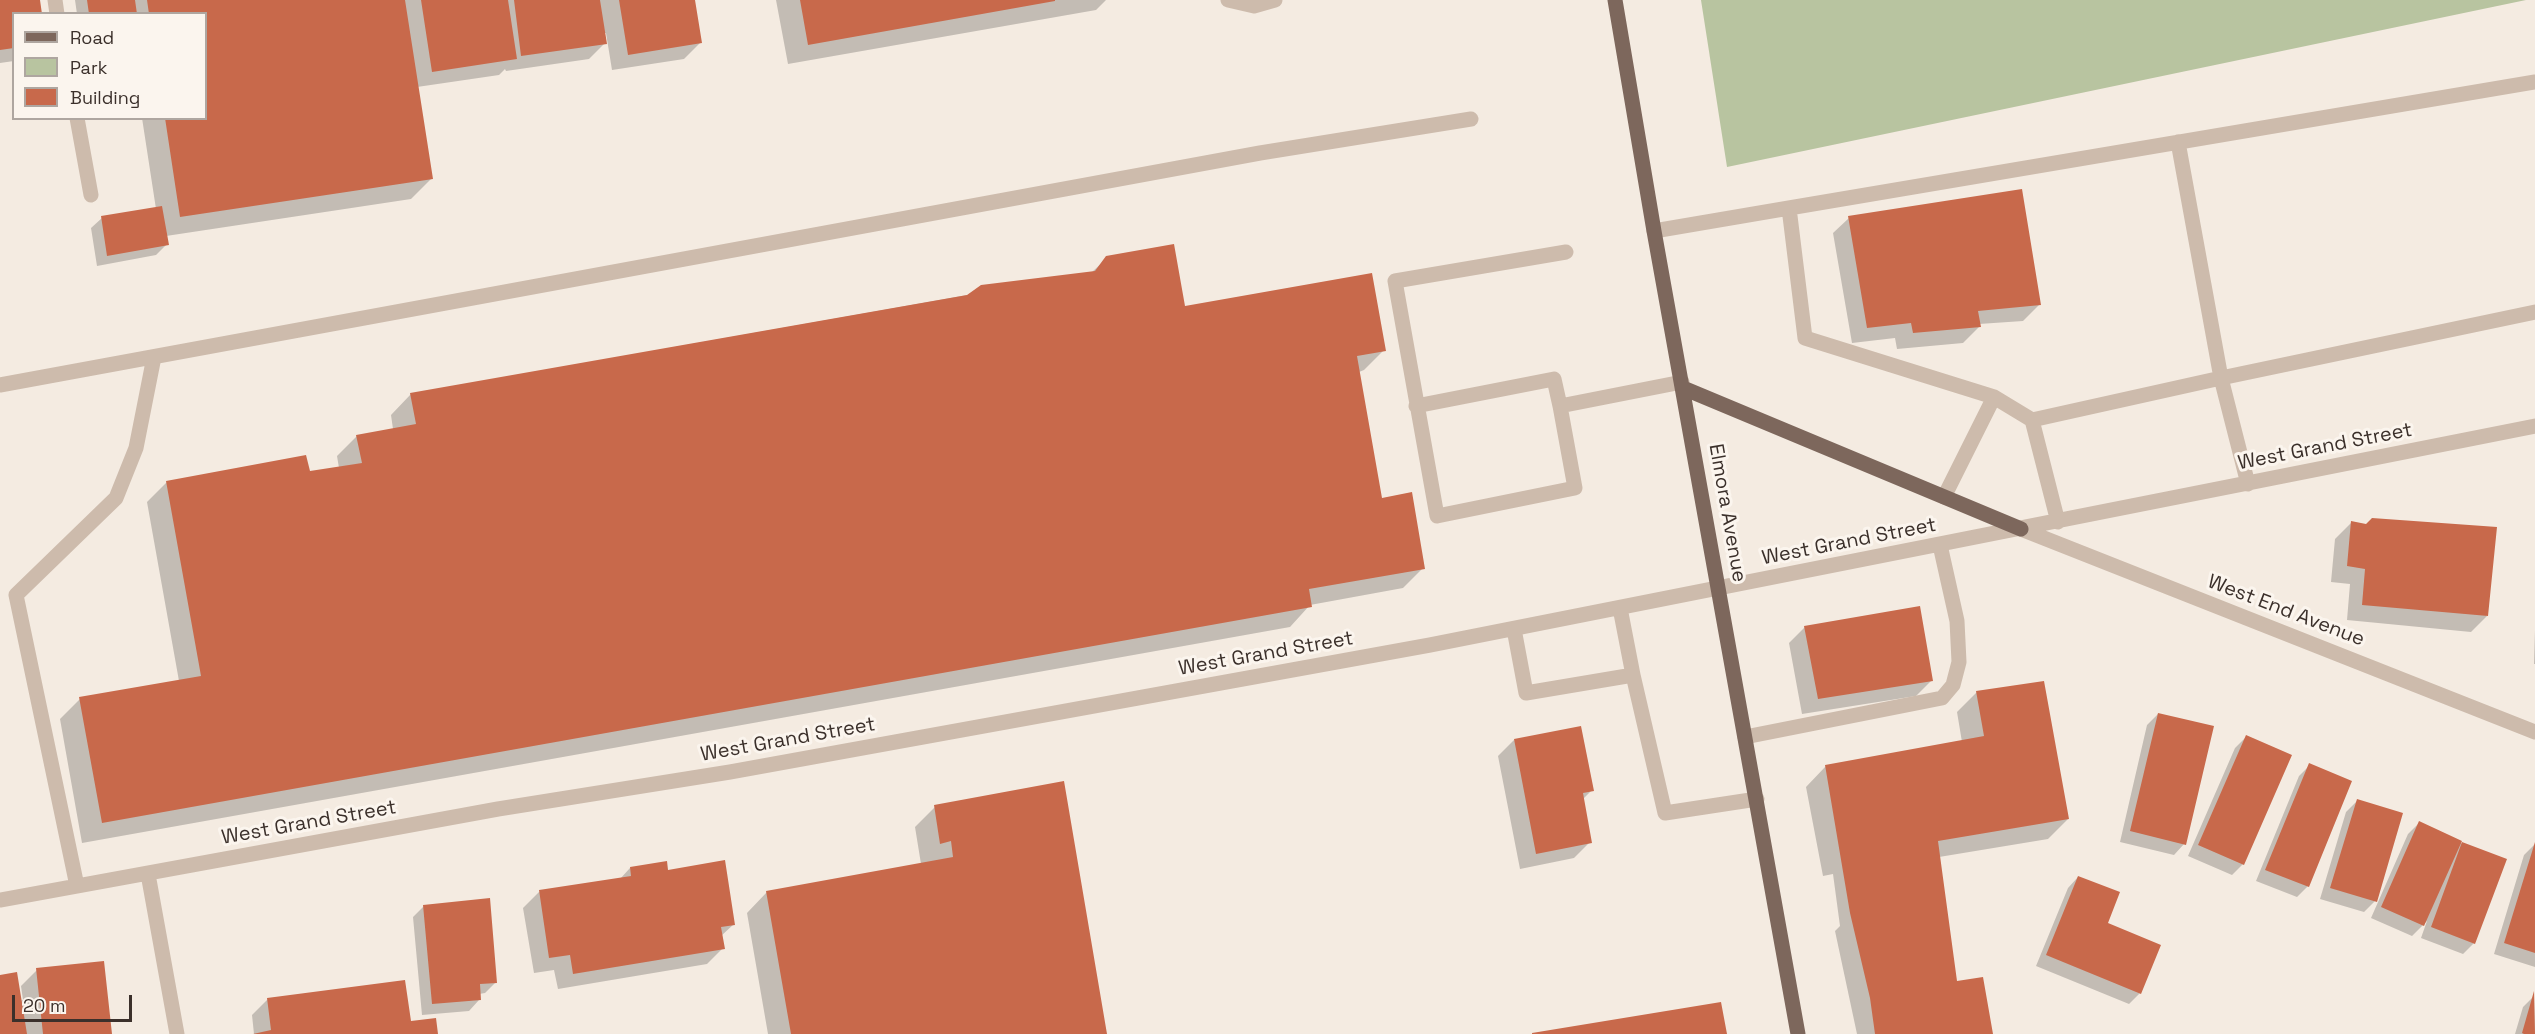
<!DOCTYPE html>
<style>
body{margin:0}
#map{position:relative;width:2535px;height:1034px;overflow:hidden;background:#f4ebe1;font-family:"Space Grotesk",sans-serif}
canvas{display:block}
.legend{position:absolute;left:12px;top:12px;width:195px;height:108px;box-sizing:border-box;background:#fbf5ee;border:2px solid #aea6a0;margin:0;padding:8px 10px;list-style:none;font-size:18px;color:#3b302b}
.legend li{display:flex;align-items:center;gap:12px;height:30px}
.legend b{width:30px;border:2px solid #aea6a0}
.scale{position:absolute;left:12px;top:995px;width:120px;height:27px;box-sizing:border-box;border:3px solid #3b302b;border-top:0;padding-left:8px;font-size:18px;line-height:21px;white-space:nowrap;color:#3b302b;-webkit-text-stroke:4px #fbf5ee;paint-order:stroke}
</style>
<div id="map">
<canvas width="2535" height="1034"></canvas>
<ul class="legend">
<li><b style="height:8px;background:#7d675c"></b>Road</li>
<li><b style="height:16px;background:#b8c4a0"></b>Park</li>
<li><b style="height:16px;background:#c8694b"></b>Building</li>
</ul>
<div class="scale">20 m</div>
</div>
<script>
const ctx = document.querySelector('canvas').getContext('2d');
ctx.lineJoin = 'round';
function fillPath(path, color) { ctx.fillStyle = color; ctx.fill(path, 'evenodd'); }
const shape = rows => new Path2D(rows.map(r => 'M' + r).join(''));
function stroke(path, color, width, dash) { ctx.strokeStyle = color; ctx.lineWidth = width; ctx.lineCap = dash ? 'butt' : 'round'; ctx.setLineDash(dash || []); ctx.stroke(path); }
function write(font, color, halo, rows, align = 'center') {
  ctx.font = font + ' "Space Grotesk",sans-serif'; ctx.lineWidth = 6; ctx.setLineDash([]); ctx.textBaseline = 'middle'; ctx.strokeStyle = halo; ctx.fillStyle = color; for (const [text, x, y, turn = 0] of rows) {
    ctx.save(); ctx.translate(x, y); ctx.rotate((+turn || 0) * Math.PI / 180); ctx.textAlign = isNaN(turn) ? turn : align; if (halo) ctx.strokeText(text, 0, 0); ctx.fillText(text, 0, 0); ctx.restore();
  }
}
const green = shape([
 [1701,0,2526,0,1727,167]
]);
const shadow = shape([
 [0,0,38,0,14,14,14,61,0,63],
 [75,0,693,0,700,43,684,59,612,70,606,33,604,33,605,43,589,59,506,71,505,69,499,75,417,87,431,179,411,199,166,236,167,244,156,255,97,266,91,228,102,218,156,209,142,118,206,118,206,14,77,14],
 [776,0,1106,0,1096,10,788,64],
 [1849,218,2039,305,2023,321,1979,324,1979,327,1963,343,1897,349,1895,338,1852,343,1833,233],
 [1107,258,1184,308,1384,350,1364,370,1359,372,1381,499,1423,568,1403,588,1310,605,1290,627,82,843,60,719,80,699,179,681,147,502,167,482,308,473,339,468,337,456,357,436,393,429,391,415,411,394,1091,273],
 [2351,523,2487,616,2471,632,2347,620,2350,584,2331,582,2335,539],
 [1805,627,1932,680,1916,696,1802,714,1789,643],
 [2535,630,2535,664,2534,664],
 [1977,692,2068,819,2048,839,1939,857,1956,983,1991,1034,1857,1034,1835,931,1840,926,1833,874,1823,876,1806,787,1826,766,1962,742,1957,712],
 [2158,714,2184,844,2174,855,2120,842,2147,725],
 [2246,737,2243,864,2232,875,2188,856,2235,748],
 [1514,740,1592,790,1582,800,1590,842,1574,858,1520,869,1498,756],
 [2310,765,2308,886,2297,897,2256,881,2299,776],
 [2357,801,2375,901,2364,912,2320,899,2346,812],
 [935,807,1106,1034,768,1034,747,913,767,892,921,864,915,827],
 [2419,823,2461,843,2505,860,2474,943,2463,954,2421,938,2427,921,2412,936,2371,918,2408,834],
 [2535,844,2535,967,2494,954,2524,855],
 [630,868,667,871,734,924,721,936,723,948,707,964,558,989,554,970,534,973,523,908,539,892,620,879],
 [2078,877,2106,924,2140,993,2129,1004,2036,966,2068,888],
 [424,906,496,982,485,993,479,994,479,1000,469,1011,422,1015,413,917],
 [37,970,111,1034,0,1034,0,976,20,1001,23,1000,21,986],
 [2534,996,2535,1034,2515,1034,2523,1007],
 [268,999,409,1023,437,1034,254,1034,252,1015]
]);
const building = shape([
 [0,0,40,0,42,14,14,14,14,48,0,50],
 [87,0,135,0,137,14,89,14],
 [147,0,405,0,433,179,180,217,165,118,206,118,206,14,149,14],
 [421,0,508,0,517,59,432,72],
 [514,0,600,0,607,44,521,56],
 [619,0,695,0,702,43,628,55],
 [800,0,1055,0,1055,1,808,45],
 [2022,189,2041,305,1978,311,1981,327,1913,333,1911,323,1867,328,1848,216],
 [162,206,169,245,107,256,101,216],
 [1174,244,1185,306,1372,273,1386,351,1357,356,1382,498,1412,492,1425,569,1309,589,1312,607,102,823,79,697,201,676,166,481,306,455,310,471,362,463,356,435,416,424,410,393,967,295,981,285,1095,271,1106,256],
 [2372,518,2497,527,2488,616,2362,605,2365,569,2347,566,2351,521,2366,524],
 [1920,606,1933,681,1818,699,1804,626],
 [2044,681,2069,819,1938,841,1957,981,1983,977,1993,1034,1875,1034,1870,998,1850,913,1825,765,1984,736,1976,691],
 [2158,713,2214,726,2186,845,2130,831],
 [1581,726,1594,791,1583,793,1592,843,1536,854,1514,739],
 [2246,735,2292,755,2244,865,2198,845],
 [2309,763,2352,781,2309,887,2265,870],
 [1064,781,1107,1034,791,1034,766,891,953,857,951,841,940,844,934,805],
 [2357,799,2403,813,2377,902,2330,888],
 [2419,821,2462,841,2424,926,2381,907],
 [2462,842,2507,859,2475,944,2431,927],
 [2535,842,2535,953,2504,943],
 [725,860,735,925,721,927,725,949,573,974,570,955,549,958,539,890,631,876,630,867,667,861,668,870],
 [2078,876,2120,892,2108,923,2161,945,2141,994,2046,955],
 [490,898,497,983,480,984,481,1000,432,1004,423,905],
 [104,961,112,1034,43,1034,36,968],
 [17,972,27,1034,0,1034,0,975],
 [405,980,411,1021,436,1018,438,1034,253,1034,271,1030,267,998],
 [2534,991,2535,1034,2524,1034,2522,1033],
 [1721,1002,1727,1034,1532,1034,1532,1033]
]);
const minor = shape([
 [55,0,57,14],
 [1228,0,1254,6,1275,0],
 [2535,82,1789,208,1805,338,1994,397,2032,420,2221,378,2535,312],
 [77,118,91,195],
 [2178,142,2221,378,2248,484],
 [1654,231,1789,208],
 [1566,252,1395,281,1437,516,1575,488,1560,406,1682,382],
 [0,385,1260,153,1471,119],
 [1416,406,1554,379,1560,406],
 [2032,420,2058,522],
 [1944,497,1994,397],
 [2021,529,2535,732],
 [1620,608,1633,675],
 [1514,629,1526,693,1633,675,1665,813,1757,799],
 [1745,737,1942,698,1953,685,1959,662,1957,621,1940,545],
 [148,874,177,1034],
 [77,886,16,595,116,498,136,448,154,357],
 [0,900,498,809,730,772,1430,645,2535,426]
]);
const major = shape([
 [1615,0,1654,231,1798,1034],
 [1683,388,2021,529]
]);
const streetNames = [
 ["West Grand Street",2325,447,-11],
 ["Elmora Avenue",1727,513,80],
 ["West Grand Street",1849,542,-11],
 ["West End Avenue",2286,611,21],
 ["West Grand Street",1266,654,-10],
 ["West Grand Street",788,740,-10],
 ["West Grand Street",309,823,-10]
];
fillPath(green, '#b8c4a0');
fillPath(shadow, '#0003');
fillPath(building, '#c8694b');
stroke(minor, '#cdbbac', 15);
stroke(major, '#7d675c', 15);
write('20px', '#3b302b', '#fbf5ee', streetNames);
</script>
